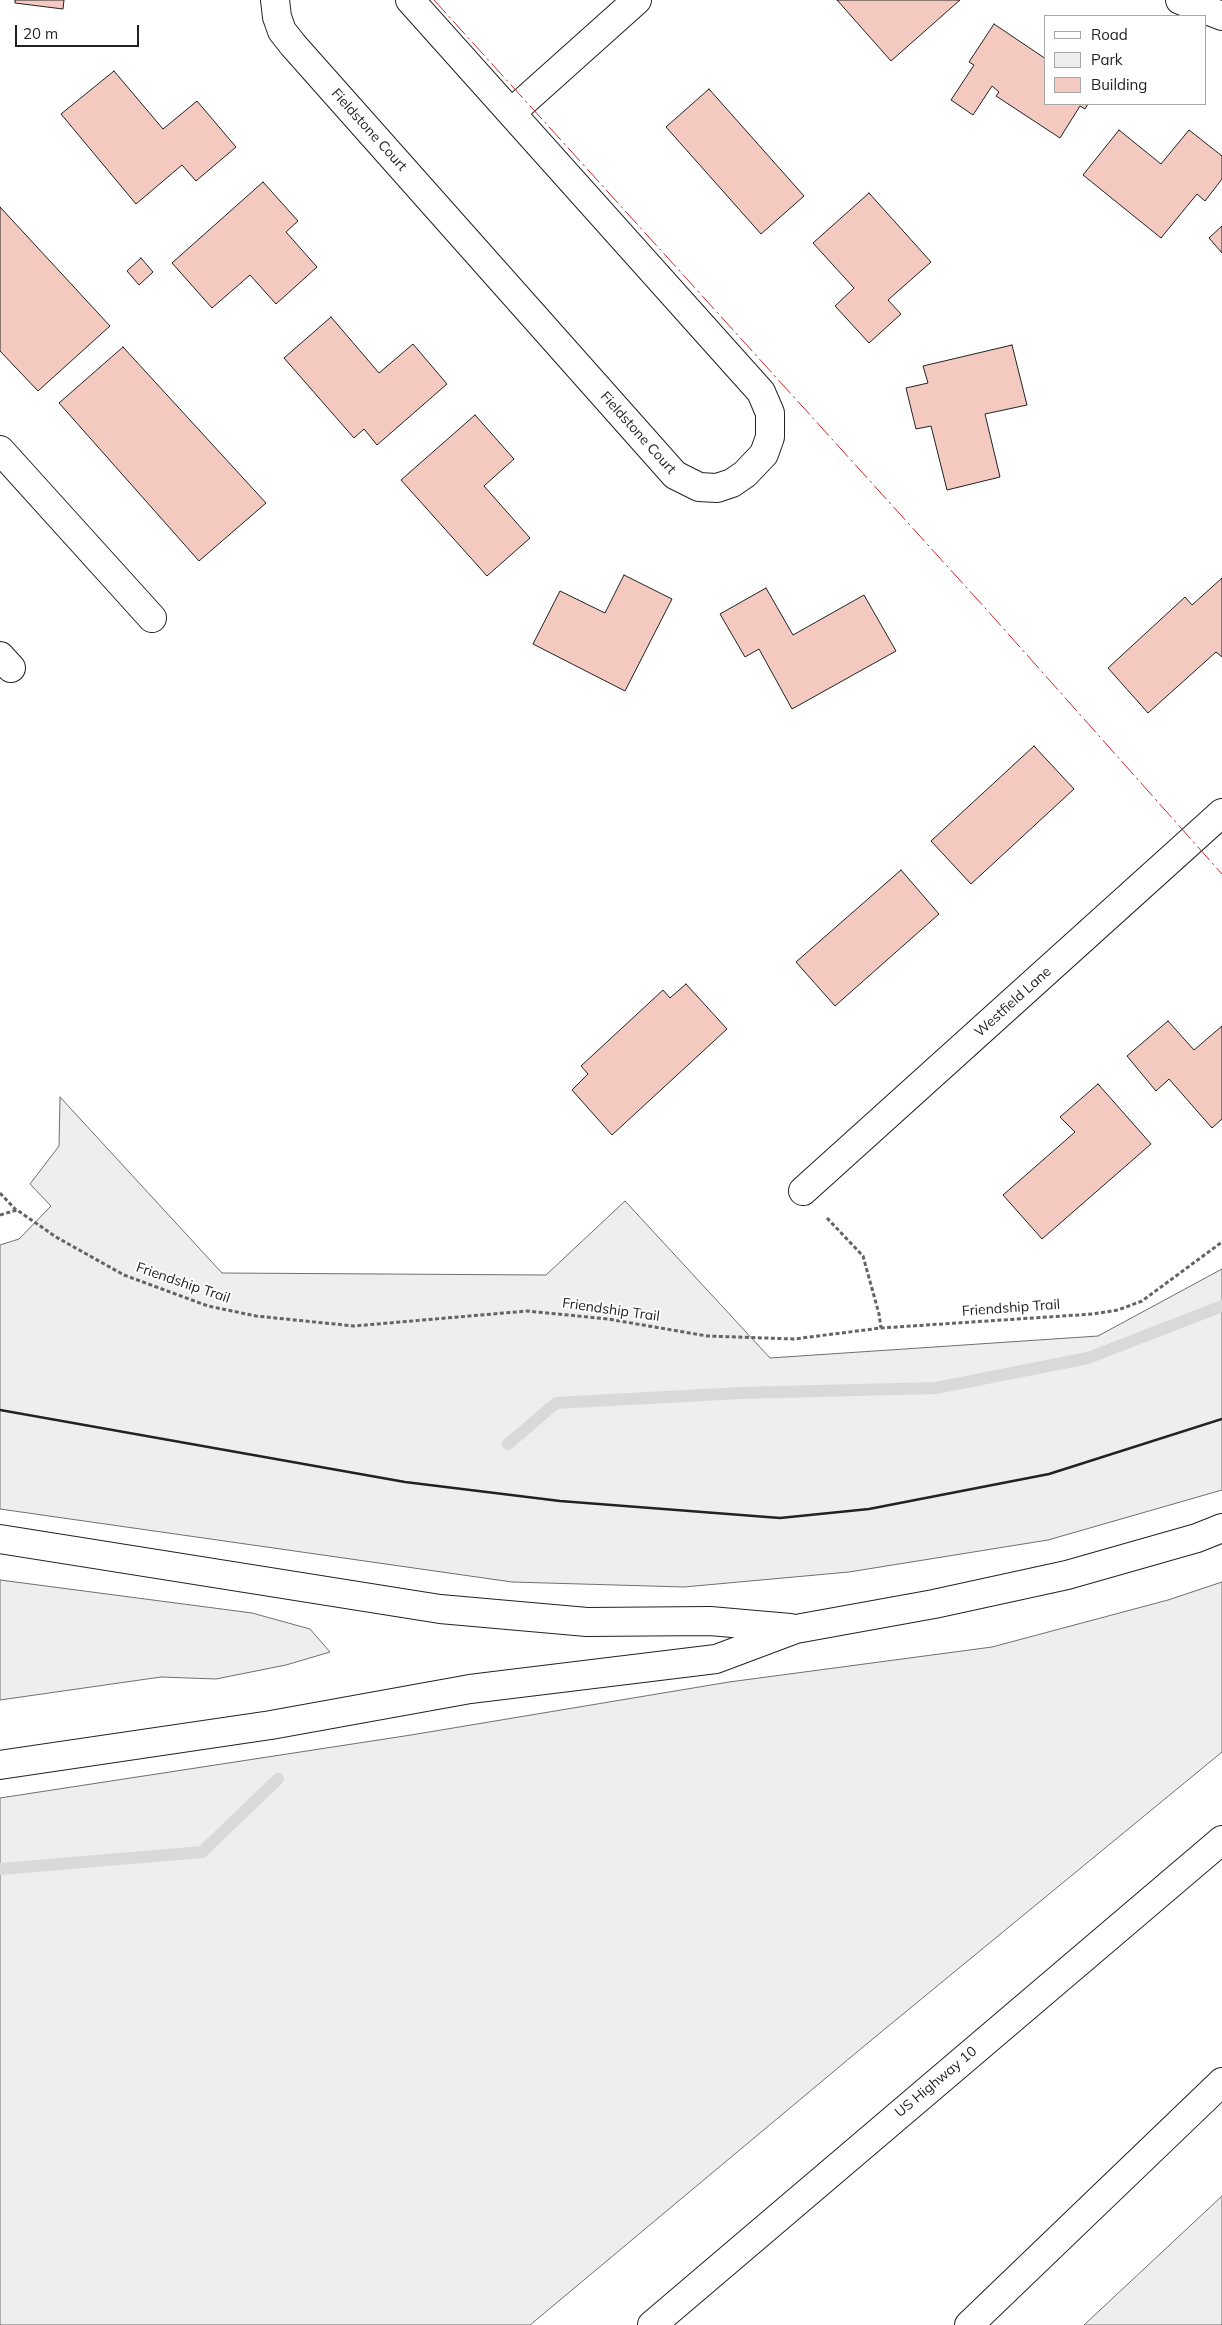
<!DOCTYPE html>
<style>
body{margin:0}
#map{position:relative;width:1222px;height:2325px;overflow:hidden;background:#fff;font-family:Mulish,sans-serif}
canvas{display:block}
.legend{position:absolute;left:1044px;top:15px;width:162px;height:90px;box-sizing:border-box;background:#fff;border:1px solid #a7a7a7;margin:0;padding:6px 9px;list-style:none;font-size:15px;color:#222}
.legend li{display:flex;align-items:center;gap:10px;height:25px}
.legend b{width:25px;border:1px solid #a7a7a7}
.scale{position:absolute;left:15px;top:25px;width:124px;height:22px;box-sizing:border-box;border:2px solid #222;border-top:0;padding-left:6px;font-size:15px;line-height:18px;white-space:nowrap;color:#222;-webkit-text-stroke:4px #fff;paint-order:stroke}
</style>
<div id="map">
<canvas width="1222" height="2325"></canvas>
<ul class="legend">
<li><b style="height:6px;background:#fff"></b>Road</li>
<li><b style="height:14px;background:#eee"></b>Park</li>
<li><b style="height:14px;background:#f3c9c0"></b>Building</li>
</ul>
<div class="scale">20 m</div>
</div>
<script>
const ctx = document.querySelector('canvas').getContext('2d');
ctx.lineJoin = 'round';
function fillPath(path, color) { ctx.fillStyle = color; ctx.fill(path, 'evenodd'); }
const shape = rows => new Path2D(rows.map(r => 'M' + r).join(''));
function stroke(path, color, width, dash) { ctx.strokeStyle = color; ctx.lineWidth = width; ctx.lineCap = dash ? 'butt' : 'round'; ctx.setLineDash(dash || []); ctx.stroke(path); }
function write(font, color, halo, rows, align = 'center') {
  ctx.font = font + ' Mulish,sans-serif'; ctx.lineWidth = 4; ctx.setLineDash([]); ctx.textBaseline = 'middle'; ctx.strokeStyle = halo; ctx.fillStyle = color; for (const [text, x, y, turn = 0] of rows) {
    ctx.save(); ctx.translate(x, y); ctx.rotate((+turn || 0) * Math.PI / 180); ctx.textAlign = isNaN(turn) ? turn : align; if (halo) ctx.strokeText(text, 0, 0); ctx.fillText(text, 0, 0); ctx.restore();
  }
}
const green = shape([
 [60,1097,222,1273,546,1275,625,1201,770,1358,1098,1336,1222,1269,1222,1490,1048,1540,849,1572,684,1587,512,1582,0,1509,0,1245,19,1239,51,1206,30,1184,59,1146,60,1097],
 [0,1580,252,1613,310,1629,330,1652,286,1665,216,1679,161,1677,0,1700,0,1580],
 [1222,1582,1222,1752,869,2042,530,2325,0,2325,0,1798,411,1735,729,1682,992,1647,1168,1600,1222,1582],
 [1222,2196,1222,2325,1084,2325,1222,2196]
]);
const stream = shape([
 [508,1444,556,1403,740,1393,936,1388,1088,1358,1222,1306],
 [0,1869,202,1852,278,1779]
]);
const building = shape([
 [15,0,64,0,63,9,15,3,15,0],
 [837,0,960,0,891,61,837,0],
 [994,24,1046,59,1046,104,1088,104,1085,109,1080,106,1060,138,996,96,999,92,992,86,973,115,951,100,974,65,969,62,994,24],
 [114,71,163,129,197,101,236,147,196,181,182,165,136,204,61,114,114,71],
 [709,89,804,196,761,234,666,127,709,89],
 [1119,130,1161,164,1189,130,1222,156,1222,179,1205,201,1197,194,1161,238,1083,175,1119,130],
 [263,182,298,221,286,232,317,267,276,304,250,275,212,308,172,263,263,182],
 [869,193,931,262,888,300,901,314,869,343,835,306,854,288,813,243,869,193],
 [0,207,110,326,38,391,0,351,0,207],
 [1222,226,1222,253,1209,238,1222,226],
 [141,258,153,272,139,285,127,271,141,258],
 [331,317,379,373,413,344,447,384,377,445,364,429,354,438,284,358,331,317],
 [1012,345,1027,405,985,414,1000,477,947,490,931,426,916,429,906,388,928,383,923,366,1012,345],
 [123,347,266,503,199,561,59,403,123,347],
 [475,415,514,459,484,486,530,538,487,576,401,480,475,415],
 [624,575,672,599,625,691,533,644,560,591,605,613,624,575],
 [1222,578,1222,657,1216,652,1148,713,1108,668,1185,597,1192,605,1222,578],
 [766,588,793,635,864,595,896,651,792,709,759,649,745,657,720,614,766,588],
 [1034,746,1074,789,971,884,931,841,1034,746],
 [901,870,939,914,835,1006,796,962,901,870],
 [686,984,727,1029,612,1135,572,1090,588,1074,581,1066,663,990,670,998,686,984],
 [1168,1021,1194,1050,1222,1026,1222,1119,1212,1128,1169,1079,1156,1091,1127,1056,1168,1021],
 [1098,1084,1151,1144,1042,1239,1003,1195,1075,1132,1060,1117,1098,1084]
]);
const path = shape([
 [0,1193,16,1210],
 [0,1215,17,1210,56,1237,124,1275,208,1306,256,1316,354,1326,527,1311,608,1319,707,1336,794,1339,881,1328,1093,1314,1118,1310,1142,1301,1222,1242],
 [827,1218,863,1256,879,1314,881,1328]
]);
const minor = shape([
 [275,0,277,17,282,31,293,45,675,475,699,487,717,488,732,483,745,474,764,454,770,437,770,413,761,392,410,0],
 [1180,0,1222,16],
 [512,112,637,0],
 [0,450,152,618],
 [0,656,11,668],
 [803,1191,1222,813]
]);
const highway = shape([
 [0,1539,440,1609,587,1622,710,1621,790,1628],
 [0,1765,271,1725,470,1689,716,1659,796,1629,934,1604,1067,1575,1197,1538,1222,1528],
 [652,2325,1222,1840],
 [969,2325,1222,2082]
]);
const wall = shape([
 [0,1410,405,1482,560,1501,780,1518,869,1509,1049,1474,1222,1419]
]);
const power = shape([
 [434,0,986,609,1222,874]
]);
const streetNames = [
 ["Fieldstone Court",369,130,48],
 ["Fieldstone Court",638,433,48],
 ["Westfield Lane",1013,1002,-42],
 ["Friendship Trail",183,1283,19],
 ["Friendship Trail",1011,1308,-4],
 ["Friendship Trail",611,1310,8],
 ["US Highway 10",936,2082,-40]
];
fillPath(green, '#eee');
stroke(green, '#6f6f6f', 1);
stroke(stream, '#d9d9d9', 12);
fillPath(building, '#f3c9c0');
stroke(building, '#222', 1);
stroke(minor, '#222', 30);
stroke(highway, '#222', 30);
stroke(path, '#646464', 3, [4, 2.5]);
stroke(minor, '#fff', 28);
stroke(highway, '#fff', 28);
stroke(wall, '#222', 2.5);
stroke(power, '#c62828', 1, [18, 4, 2.5, 4]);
write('14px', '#222', '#fff', streetNames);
</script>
